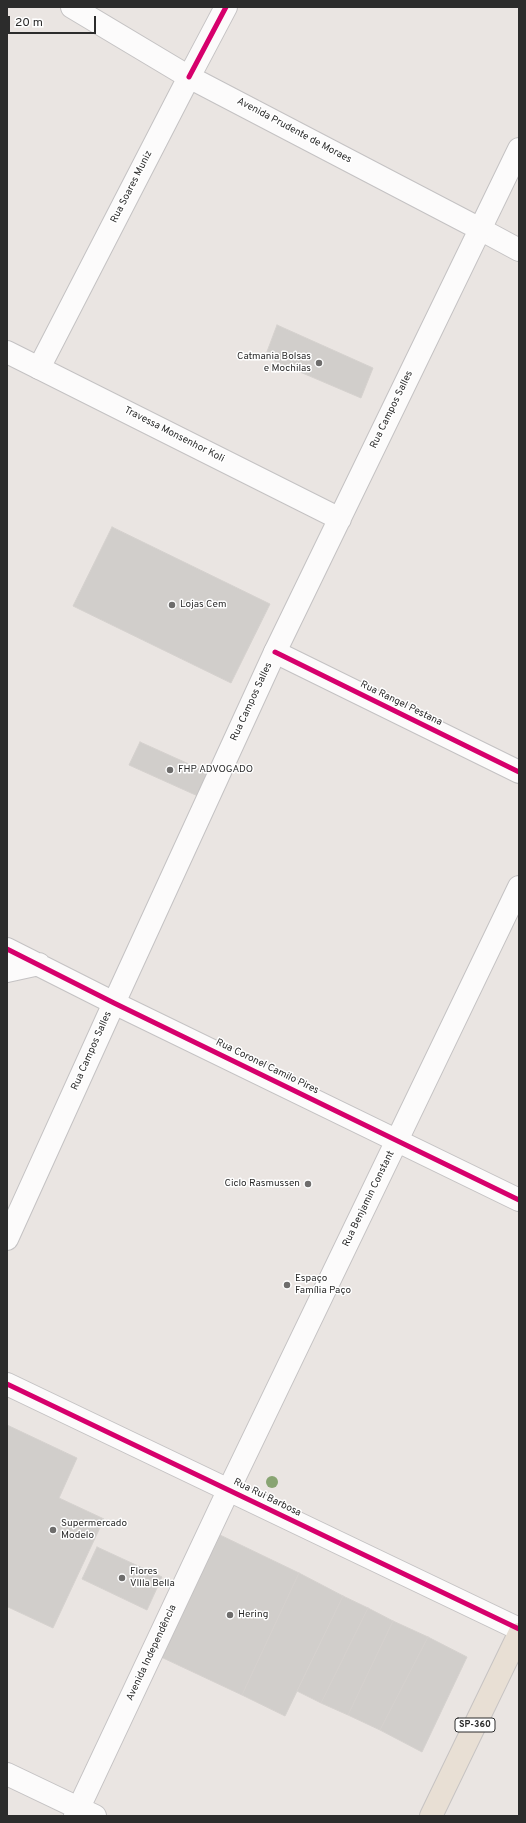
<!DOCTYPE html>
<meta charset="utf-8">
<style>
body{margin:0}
#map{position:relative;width:526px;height:1823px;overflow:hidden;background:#eae5e2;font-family:Overpass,sans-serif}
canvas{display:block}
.frame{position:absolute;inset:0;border:8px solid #2c2c2c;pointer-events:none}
.scale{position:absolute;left:8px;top:16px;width:88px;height:18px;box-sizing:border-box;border:2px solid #2c2c2c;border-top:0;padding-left:5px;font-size:12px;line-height:14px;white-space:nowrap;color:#2c2c2c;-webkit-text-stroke:3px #fff;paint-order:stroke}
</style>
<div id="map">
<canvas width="526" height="1823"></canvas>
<div class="frame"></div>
<div class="scale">20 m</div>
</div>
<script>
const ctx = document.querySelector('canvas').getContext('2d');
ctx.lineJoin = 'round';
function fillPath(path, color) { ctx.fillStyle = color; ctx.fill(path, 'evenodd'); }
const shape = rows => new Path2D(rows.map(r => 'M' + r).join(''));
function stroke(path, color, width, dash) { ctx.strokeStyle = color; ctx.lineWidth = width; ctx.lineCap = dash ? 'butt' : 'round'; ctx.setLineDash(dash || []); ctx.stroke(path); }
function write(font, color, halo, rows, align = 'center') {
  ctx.font = font + ' Overpass,sans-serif'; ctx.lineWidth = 3; ctx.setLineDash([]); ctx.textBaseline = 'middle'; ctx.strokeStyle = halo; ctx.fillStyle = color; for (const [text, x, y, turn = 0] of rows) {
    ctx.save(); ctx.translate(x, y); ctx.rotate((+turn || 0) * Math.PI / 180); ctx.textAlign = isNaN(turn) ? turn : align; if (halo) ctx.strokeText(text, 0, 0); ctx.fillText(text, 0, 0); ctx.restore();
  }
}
const building = shape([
 [277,325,373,368,361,398,265,357,277,325],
 [112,527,270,604,231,683,73,606,112,527],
 [140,742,211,774,200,797,129,765,140,742],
 [7,1425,77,1458,59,1498,104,1519,53,1628,8,1607,7,1608,7,1425],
 [220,1535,299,1573,242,1695,161,1657,220,1535],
 [97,1547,162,1577,147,1610,82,1579,97,1547],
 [299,1573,343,1596,285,1716,242,1695,299,1573],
 [343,1596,368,1608,321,1703,297,1691,343,1596],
 [368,1608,393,1621,348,1715,321,1703,368,1608],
 [393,1621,428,1637,380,1730,348,1715,393,1621],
 [428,1637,467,1657,422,1752,380,1730,428,1637]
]);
const minor = shape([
 [189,77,226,7],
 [480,229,519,250],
 [7,352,39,368],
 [275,652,519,772],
 [7,949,114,1003,519,1200],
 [7,971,39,964],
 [7,1384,519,1629]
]);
const secondary = shape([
 [72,7,189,77,480,229],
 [189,77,39,368,340,519],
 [7,1239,114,1003,275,652,519,149],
 [7,1774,95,1816],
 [75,1816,229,1489,519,887]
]);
const primary = shape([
 [431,1816,519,1634]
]);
const cycleway = shape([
 [189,77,226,7],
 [275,652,519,772],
 [7,949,114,1003,519,1200],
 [7,1384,519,1629]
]);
const trees = [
 [272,1482]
];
const markers = [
 [319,363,4,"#6e6d6c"],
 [172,605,4,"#6e6d6c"],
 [170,770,4,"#6e6d6c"],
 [308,1184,4,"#6e6d6c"],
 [287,1285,4,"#6e6d6c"],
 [53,1530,4,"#6e6d6c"],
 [122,1578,4,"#6e6d6c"],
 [230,1615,4,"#6e6d6c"]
];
const shields = [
 [475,1725,40]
];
const shieldNames = [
 ["SP-360",475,1725]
];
const streetNames = [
 ["Avenida Prudente de Moraes",294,131,28],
 ["Rua Soares Muniz",132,187,-63],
 ["Rua Campos Salles",392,410,-64],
 ["Travessa Monsenhor Koli",174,435,27],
 ["Rua Campos Salles",252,702,-65],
 ["Rua Rangel Pestana",401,704,26],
 ["Rua Campos Salles",92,1051,-66],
 ["Rua Coronel Camilo Pires",267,1067,26],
 ["Rua Benjamin Constant",369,1199,-64],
 ["Rua Rui Barbosa",267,1498,26],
 ["Avenida Independência",152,1653,-65]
];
const poiNames = [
 ["Catmania Bolsas",311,357,"right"],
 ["e Mochilas",311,369,"right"],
 ["Lojas Cem",180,605],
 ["FHP ADVOGADO",178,770],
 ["Ciclo Rasmussen",300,1184,"right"],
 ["Espaço",295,1279],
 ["Família Paço",295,1291],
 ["Supermercado",61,1524],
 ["Modelo",61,1536],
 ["Flores",130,1572],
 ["VIlla Bella",130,1584],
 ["Hering",238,1615]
];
fillPath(building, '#d1cecb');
stroke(building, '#d5d1ce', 1);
stroke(minor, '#c4c2c3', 24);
stroke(secondary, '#c4c2c3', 24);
stroke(primary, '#c6c3c2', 24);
stroke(minor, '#fcfbfb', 22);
stroke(secondary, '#fcfbfb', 22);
stroke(primary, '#e8dfd4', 22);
stroke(cycleway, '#d6006c', 5);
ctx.fillStyle = '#88a472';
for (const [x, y] of trees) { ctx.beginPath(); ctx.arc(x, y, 6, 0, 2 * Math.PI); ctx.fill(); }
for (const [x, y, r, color] of markers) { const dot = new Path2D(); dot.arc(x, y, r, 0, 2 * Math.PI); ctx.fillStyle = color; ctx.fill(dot); stroke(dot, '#fff', 1.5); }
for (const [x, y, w] of shields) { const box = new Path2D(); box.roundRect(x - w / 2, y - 7, w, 14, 3); ctx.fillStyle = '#fff'; ctx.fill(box); stroke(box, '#2c2c2c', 1); }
write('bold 9px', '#2c2c2c', null, shieldNames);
write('10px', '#2c2c2c', '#fff', streetNames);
write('10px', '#2c2c2c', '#fff', poiNames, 'left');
</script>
